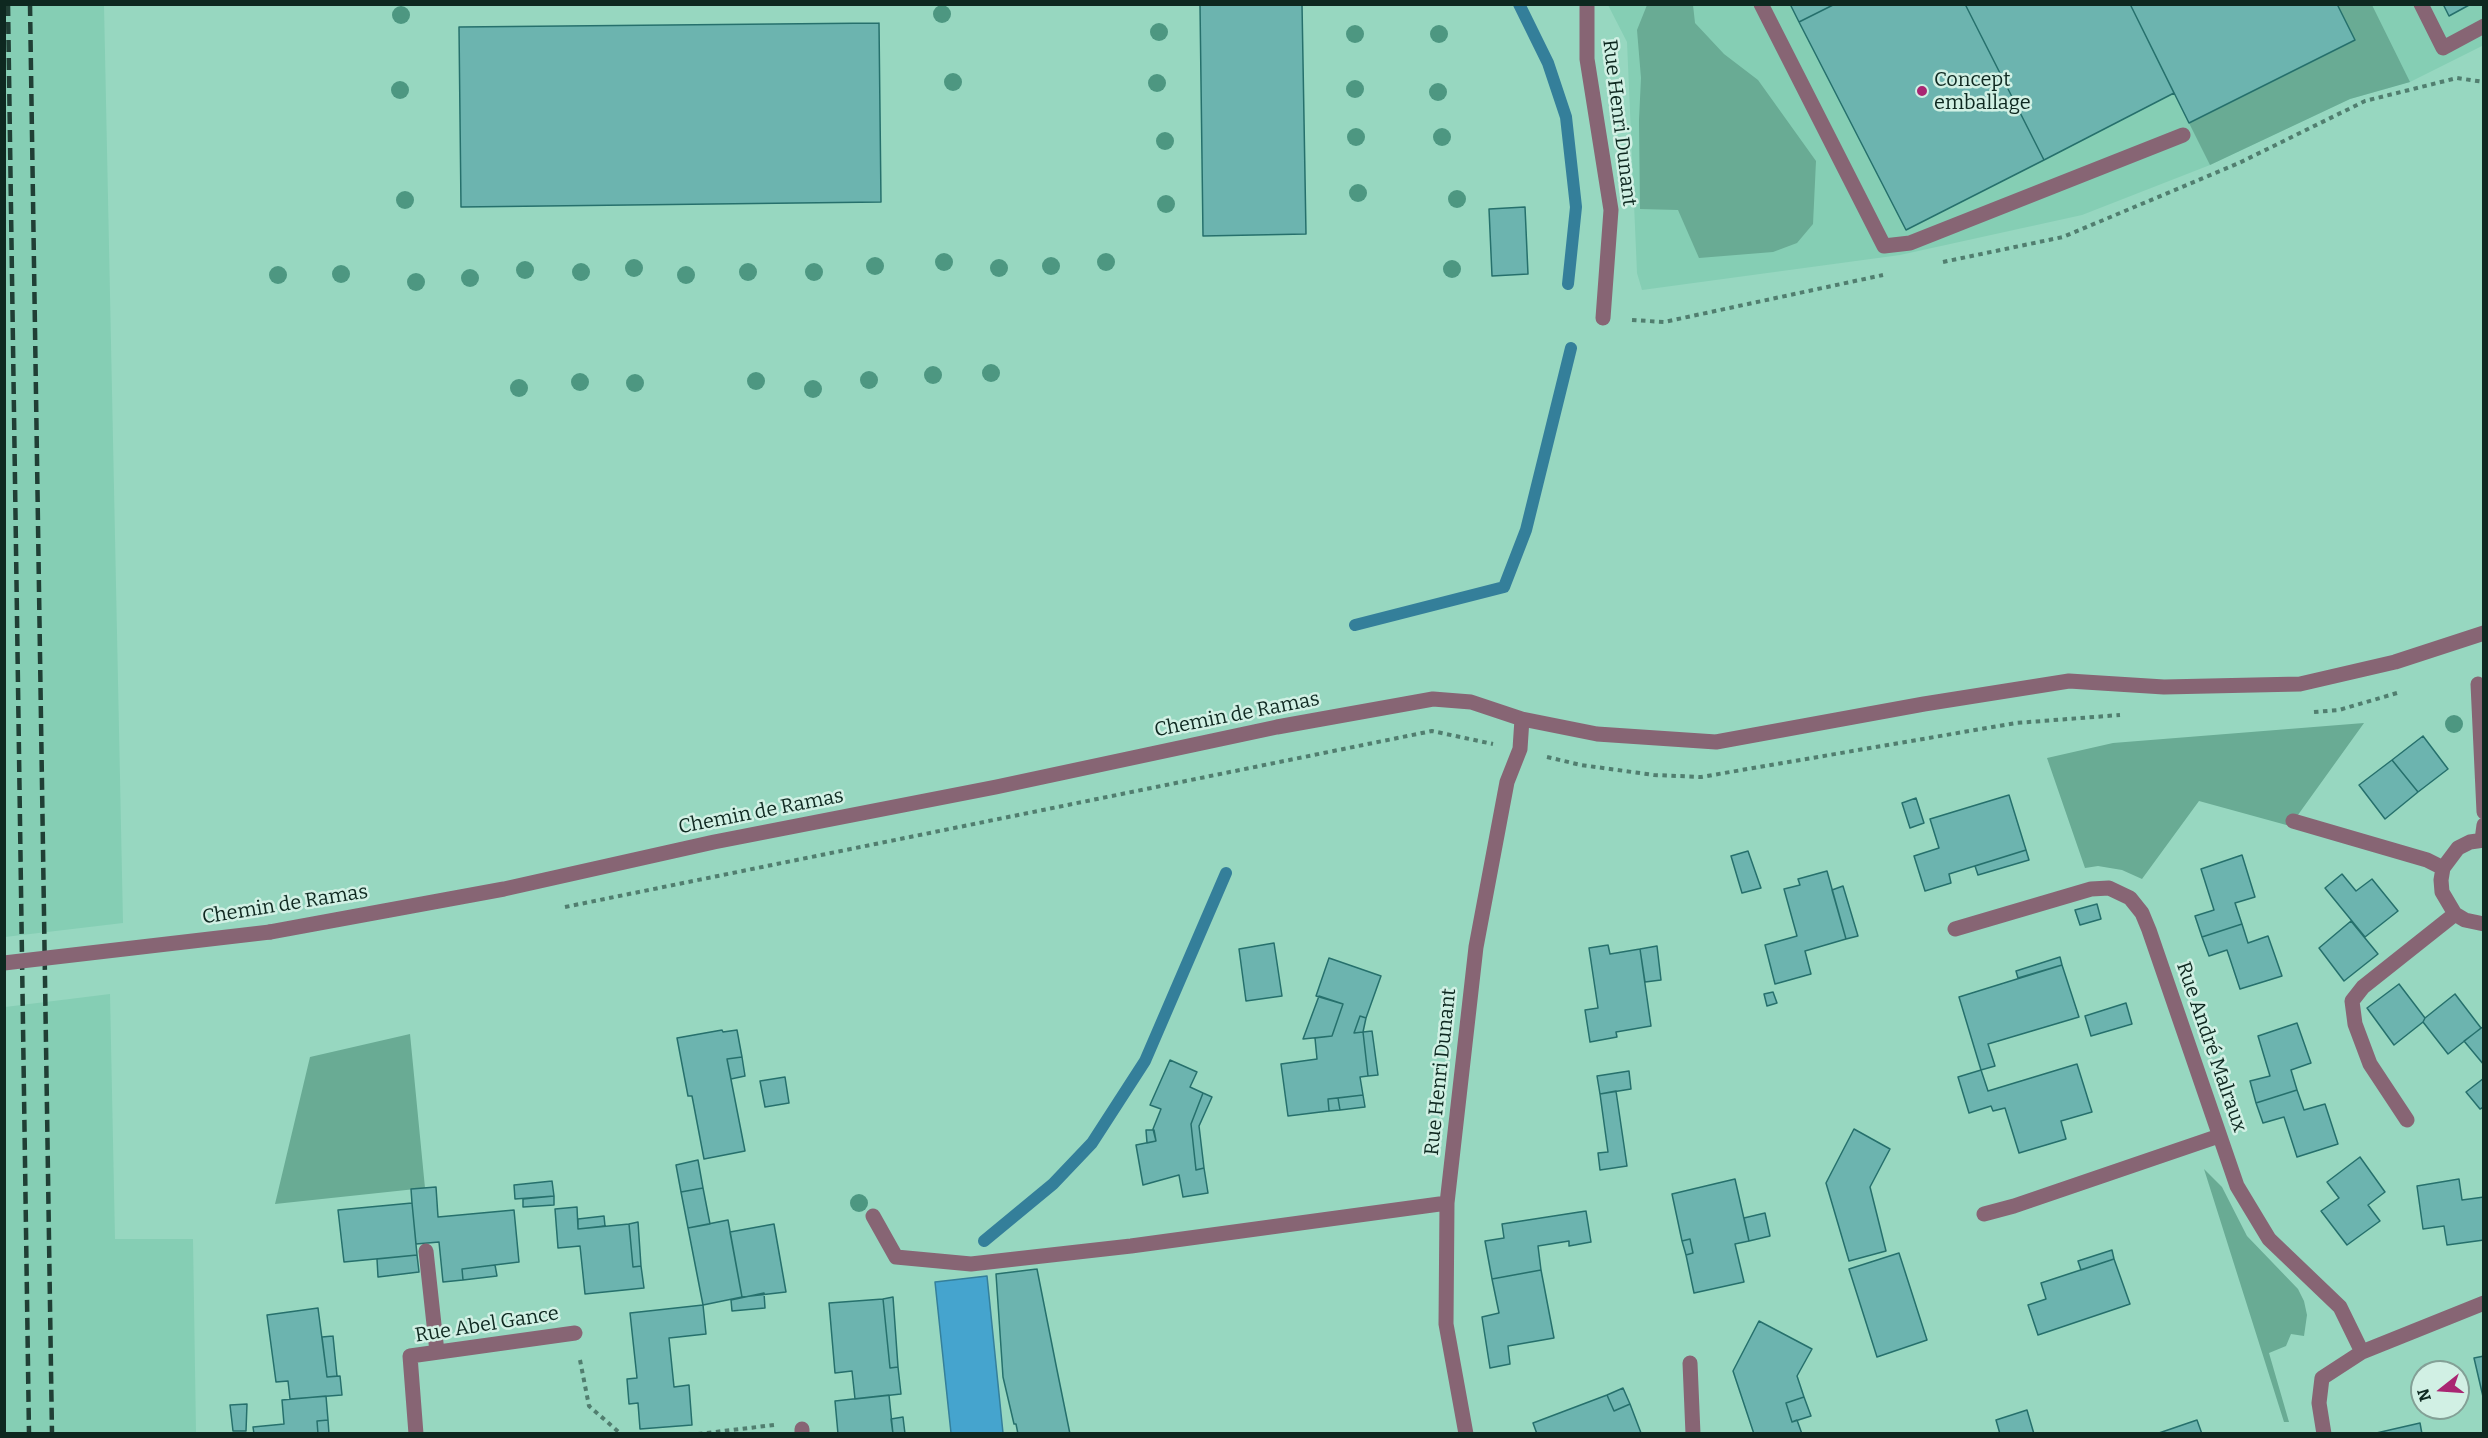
<!DOCTYPE html>
<meta charset="utf-8">
<style>
body{margin:0}
#map{position:relative;width:2488px;height:1438px;overflow:hidden;background:#97d7c0;font-family:Bitter,serif}
canvas{display:block}
.frame{position:absolute;inset:0;border:6px solid #0e2820;pointer-events:none}
.north{position:absolute;left:2410px;top:1360px;width:60px;height:60px;box-sizing:border-box;background:#d1f0e4;border:2px solid #83a096;border-radius:50%;rotate:253deg;font-size:16px;font-weight:700;line-height:24px;text-align:center;color:#0e2820}
.north::after{content:'';display:block;margin:auto;width:21px;height:27px;background:#a92672;clip-path:polygon(50% 0,100% 100%,50% 72%,0 100%)}
</style>
<div id="map">
<canvas width="2488" height="1438"></canvas>
<div class="frame"></div>
<div class="north">N</div>
</div>
<script>
const ctx = document.querySelector('canvas').getContext('2d');
ctx.lineJoin = 'round';
function fillPath(path, color) { ctx.fillStyle = color; ctx.fill(path, 'evenodd'); }
const shape = rows => new Path2D(rows.map(r => 'M' + r).join(''));
function stroke(path, color, width, dash) { ctx.strokeStyle = color; ctx.lineWidth = width; ctx.lineCap = dash ? 'butt' : 'round'; ctx.setLineDash(dash || []); ctx.stroke(path); }
function write(font, color, halo, rows, align = 'center') {
  ctx.font = font + ' Bitter,serif'; ctx.lineWidth = 5; ctx.setLineDash([]); ctx.textBaseline = 'middle'; ctx.strokeStyle = halo; ctx.fillStyle = color; for (const [text, x, y, turn = 0] of rows) {
    ctx.save(); ctx.translate(x, y); ctx.rotate((+turn || 0) * Math.PI / 180); ctx.textAlign = isNaN(turn) ? turn : align; if (halo) ctx.strokeText(text, 0, 0); ctx.fillText(text, 0, 0); ctx.restore();
  }
}
const built = shape([
 [2483,4,2484,45,2410,82,2350,99,2210,165,2082,215,1900,255,1642,290,1637,273,1627,42,1608,5],
 [4,5,104,5,123,923,5,937],
 [110,994,115,1239,193,1239,196,1433,5,1433,5,1007]
]);
const green = shape([
 [1647,5,1693,5,1695,23,1724,54,1758,80,1816,161,1813,224,1797,243,1773,252,1699,258,1678,210,1640,209,1639,120,1641,78,1637,30],
 [2337,5,2372,5,2410,82,2350,99,2210,165,2189,123,2355,40],
 [2364,723,2290,826,2199,801,2142,879,2122,870,2098,866,2085,868,2047,758,2113,743],
 [410,1034,425,1188,275,1204,310,1057],
 [2204,1169,2222,1187,2247,1236,2298,1289,2304,1301,2307,1315,2304,1336,2291,1334,2286,1346,2269,1353,2289,1422,2284,1422]
]);
const water = shape([
 [987,1276,1003,1433,951,1433,935,1282,987,1276]
]);
const stream = shape([
 [1519,4,1548,63,1566,117,1576,207,1568,284],
 [1355,625,1504,587,1526,530,1571,348],
 [984,1241,1053,1184,1092,1143,1145,1061,1226,873]
]);
const building = shape([
 [1302,4,1306,234,1203,236,1200,5,1302,4],
 [1790,4,1835,4,1799,22,1790,4],
 [1835,4,1965,4,2044,160,1906,230,1799,22,1835,4],
 [1965,4,2130,4,2174,93,2044,160,1965,4],
 [2130,4,2337,4,2355,40,2189,123,2130,4],
 [2443,4,2471,4,2449,16,2443,4],
 [879,23,881,202,461,207,459,27,879,23],
 [1525,207,1528,274,1492,276,1489,209,1525,207],
 [2423,736,2448,769,2418,792,2392,760,2423,736],
 [2392,760,2418,792,2385,819,2359,785,2392,760],
 [2009,795,2026,850,1949,874,1951,883,1925,891,1914,856,1939,848,1930,819,2009,795],
 [1916,798,1924,823,1910,828,1902,803,1916,798],
 [2026,850,2029,860,1978,875,1975,866,2026,850],
 [1748,851,1761,888,1742,893,1731,856,1748,851],
 [2242,855,2255,897,2235,903,2242,924,2202,937,2195,916,2214,910,2201,869,2242,855],
 [1827,871,1846,939,1805,951,1811,974,1775,984,1765,945,1797,936,1784,889,1800,885,1798,879,1827,871],
 [2342,874,2356,891,2372,879,2398,911,2365,937,2325,888,2342,874],
 [1843,886,1858,936,1846,939,1832,890,1843,886],
 [2097,904,2101,919,2080,925,2075,910,2097,904],
 [2351,921,2378,954,2344,981,2319,948,2351,921],
 [2242,924,2248,943,2268,936,2282,976,2240,989,2227,950,2209,956,2202,937,2242,924],
 [1274,943,1282,996,1246,1001,1239,949,1274,943],
 [1608,945,1610,954,1640,949,1651,1026,1616,1032,1617,1037,1590,1042,1585,1010,1598,1008,1589,948,1608,945],
 [1657,946,1661,980,1645,982,1640,949,1657,946],
 [2060,957,2062,965,2018,978,2016,971,2060,957],
 [1329,958,1381,976,1366,1018,1360,1016,1354,1033,1363,1032,1368,1076,1360,1077,1363,1095,1328,1099,1329,1111,1288,1116,1281,1064,1317,1059,1315,1038,1332,1036,1343,1004,1316,996,1329,958],
 [2062,965,2079,1017,1988,1044,1995,1066,1981,1070,1959,997,2062,965],
 [2399,984,2425,1018,2423,1022,2394,1045,2367,1008,2399,984],
 [1773,992,1777,1003,1767,1006,1764,994,1773,992],
 [2455,994,2481,1028,2448,1054,2423,1022,2425,1018,2455,994],
 [1319,996,1343,1004,1332,1036,1303,1039,1319,996],
 [2126,1003,2132,1024,2091,1036,2085,1016,2126,1003],
 [1360,1016,1366,1018,1363,1032,1354,1033,1360,1016],
 [2297,1023,2311,1063,2291,1070,2297,1090,2256,1103,2250,1081,2270,1076,2258,1036,2297,1023],
 [2484,1026,2484,1065,2464,1041,2484,1026],
 [722,1030,723,1032,737,1030,742,1057,727,1059,745,1151,704,1159,692,1096,688,1096,677,1038,722,1030],
 [1372,1031,1378,1075,1368,1076,1363,1032,1372,1031],
 [742,1057,745,1076,731,1079,727,1059,742,1057],
 [1170,1060,1197,1072,1190,1087,1203,1093,1191,1124,1196,1170,1204,1168,1208,1193,1183,1197,1179,1175,1143,1185,1136,1145,1156,1141,1153,1129,1161,1109,1150,1105,1170,1060],
 [2077,1064,2092,1112,2061,1121,2066,1139,2019,1153,2005,1108,1993,1111,1991,1106,1969,1113,1958,1077,1981,1070,1988,1091,2077,1064],
 [1629,1071,1631,1089,1600,1094,1597,1076,1629,1071],
 [785,1077,789,1103,765,1107,760,1081,785,1077],
 [2484,1078,2484,1107,2480,1109,2466,1092,2484,1078],
 [2297,1090,2304,1110,2325,1104,2338,1144,2297,1157,2284,1117,2263,1123,2256,1103,2297,1090],
 [1616,1091,1627,1166,1600,1170,1598,1153,1608,1152,1600,1094,1616,1091],
 [1203,1093,1212,1097,1199,1126,1204,1168,1196,1170,1191,1124,1203,1093],
 [1363,1095,1365,1107,1340,1110,1338,1098,1363,1095],
 [1338,1098,1340,1110,1329,1111,1328,1099,1338,1098],
 [1854,1129,1890,1149,1870,1187,1886,1251,1849,1261,1826,1183,1854,1129],
 [1146,1130,1154,1130,1156,1141,1147,1143,1146,1130],
 [2360,1157,2385,1192,2368,1205,2380,1221,2347,1245,2321,1211,2339,1198,2327,1182,2360,1157],
 [698,1160,703,1188,681,1192,676,1165,698,1160],
 [1735,1179,1749,1241,1735,1244,1744,1282,1694,1293,1686,1255,1693,1253,1690,1239,1682,1241,1672,1194,1735,1179],
 [2459,1179,2462,1200,2484,1197,2484,1240,2447,1245,2444,1226,2423,1229,2417,1186,2459,1179],
 [552,1181,554,1196,515,1199,514,1185,552,1181],
 [436,1187,438,1217,514,1210,519,1262,462,1269,463,1280,443,1282,439,1242,416,1244,412,1203,411,1189,436,1187],
 [703,1188,710,1224,688,1228,681,1192,703,1188],
 [554,1196,554,1205,523,1207,523,1199,554,1196],
 [412,1203,417,1255,344,1262,338,1210,412,1203],
 [577,1207,578,1229,629,1224,633,1267,641,1266,644,1288,585,1294,580,1246,558,1248,555,1209,577,1207],
 [1586,1211,1591,1242,1569,1246,1569,1241,1538,1246,1541,1270,1492,1279,1485,1241,1504,1238,1502,1224,1586,1211],
 [1765,1213,1770,1236,1749,1241,1744,1218,1765,1213],
 [604,1216,605,1226,578,1229,578,1219,604,1216],
 [728,1220,742,1297,703,1305,688,1228,728,1220],
 [638,1222,641,1266,633,1267,629,1224,638,1222],
 [774,1224,786,1292,742,1297,730,1232,774,1224],
 [1690,1239,1693,1253,1686,1255,1682,1241,1690,1239],
 [2112,1250,2114,1259,2081,1270,2078,1261,2112,1250],
 [1899,1253,1927,1340,1877,1357,1849,1269,1899,1253],
 [417,1255,419,1272,378,1277,377,1259,417,1255],
 [2114,1259,2130,1304,2038,1335,2028,1305,2046,1299,2041,1283,2114,1259],
 [495,1265,497,1276,463,1280,462,1269,495,1265],
 [1037,1269,1056,1365,1070,1434,1018,1434,1016,1424,1014,1424,1003,1377,996,1274,1037,1269],
 [1541,1270,1554,1338,1508,1346,1510,1364,1490,1368,1482,1317,1499,1313,1492,1279,1541,1270],
 [764,1293,765,1308,732,1311,731,1300,764,1293],
 [893,1297,898,1367,890,1368,883,1299,893,1297],
 [883,1299,890,1368,898,1367,901,1394,855,1399,852,1371,835,1373,829,1303,883,1299],
 [703,1305,706,1334,669,1338,674,1387,689,1385,692,1425,640,1429,638,1403,629,1404,627,1379,637,1378,630,1313,703,1305],
 [318,1308,327,1377,340,1376,342,1395,290,1399,288,1381,276,1382,267,1315,318,1308],
 [1759,1321,1812,1349,1797,1376,1804,1397,1786,1403,1792,1422,1797,1420,1802,1434,1754,1434,1733,1371,1759,1321],
 [333,1336,337,1376,327,1377,322,1337,333,1336],
 [2484,1356,2484,1401,2474,1358,2484,1356],
 [1623,1388,1630,1404,1614,1411,1607,1395,1623,1388],
 [889,1395,893,1434,838,1434,835,1401,889,1395],
 [1607,1395,1614,1411,1630,1404,1641,1433,1537,1434,1533,1423,1607,1395],
 [326,1396,328,1420,317,1421,318,1434,254,1434,253,1427,284,1424,282,1400,326,1396],
 [1804,1397,1811,1416,1792,1422,1786,1403,1804,1397],
 [247,1404,246,1431,233,1431,230,1405,247,1404],
 [2027,1410,2034,1434,2000,1434,1996,1420,2027,1410],
 [903,1417,905,1434,893,1434,891,1419,903,1417],
 [328,1420,329,1434,318,1434,317,1421,328,1420],
 [2197,1420,2202,1434,2156,1434,2197,1420],
 [2420,1423,2422,1434,2372,1434,2420,1423]
]);
const path = shape([
 [1943,262,2063,237,2239,163,2365,101,2457,78,2484,82],
 [1632,320,1664,322,1883,275],
 [2314,712,2339,710,2397,693],
 [1547,757,1581,765,1654,775,1701,777,2016,723,2120,715],
 [565,907,1432,731,1493,744],
 [580,1360,589,1406,621,1434],
 [698,1434,774,1425]
]);
const minor = shape([
 [1587,4,1587,59,1611,210,1603,318],
 [1761,4,1884,246,1910,243,2183,135],
 [2421,4,2443,48,2484,26],
 [2478,684,2484,812],
 [2293,821,2427,860,2443,868],
 [2482,840,2484,825],
 [2484,840,2470,842,2458,848,2443,868,2441,880,2442,892,2455,914,2465,920,2484,924],
 [1955,929,2091,889,2109,888,2130,898,2142,913,2149,930,2237,1186,2269,1239,2340,1307,2362,1352],
 [270,932,504,889,714,842,996,787,1277,727,1433,699,1471,702,1522,719,1597,734,1716,742,1924,704,2069,681,2164,687,2300,684,2395,662,2484,633],
 [2407,1120,2370,1064,2355,1024,2352,1001,2363,987,2455,914],
 [1984,1214,2014,1206,2219,1136],
 [873,1216,896,1257,971,1264,1131,1246,1447,1203],
 [426,1251,437,1352],
 [1690,1363,1693,1434],
 [802,1429,802,1434],
 [416,1434,410,1356,575,1333],
 [1466,1434,1446,1324,1447,1203,1476,947,1507,782,1520,749,1522,719],
 [2324,1434,2319,1403,2322,1378,2362,1352,2484,1303]
]);
const rail = shape([
 [8,4,29,1434],
 [30,4,52,1434]
]);
const minorBridge = shape([
 [4,963,270,932]
]);
const trees = [
 [942,14],
 [401,15],
 [1159,32],
 [1355,34],
 [1439,34],
 [953,82],
 [1157,83],
 [1355,89],
 [400,90],
 [1438,92],
 [1356,137],
 [1442,137],
 [1165,141],
 [1358,193],
 [1457,199],
 [405,200],
 [1166,204],
 [944,262],
 [1106,262],
 [875,266],
 [1051,266],
 [634,268],
 [999,268],
 [1452,269],
 [525,270],
 [581,272],
 [748,272],
 [814,272],
 [341,274],
 [278,275],
 [686,275],
 [470,278],
 [416,282],
 [991,373],
 [933,375],
 [869,380],
 [756,381],
 [580,382],
 [635,383],
 [519,388],
 [813,389],
 [2454,724],
 [859,1203]
];
const markers = [
 [1922,91,6,"#a92672"]
];
const poiNames = [
 ["Concept",1934,80],
 ["emballage",1934,103]
];
const streetNames = [
 ["Rue Henri Dunant",1619,123,83],
 ["Chemin de Ramas",1237,715,-11],
 ["Chemin de Ramas",761,812,-11],
 ["Chemin de Ramas",285,905,-9],
 ["Rue André Malraux",2211,1047,71],
 ["Rue Henri Dunant",1441,1072,-84],
 ["Rue Abel Gance",487,1325,-9]
];
fillPath(built, '#85ceb4');
fillPath(green, '#69ab94');
fillPath(water, '#45a4ce');
stroke(water, '#347f9a', 1.5);
stroke(stream, '#347f9a', 12);
fillPath(building, '#6cb4af');
stroke(building, '#26706c', 1.5);
stroke(path, '#517e6f', 4, [4.5, 4.5]);
stroke(minor, '#876574', 15);
stroke(rail, '#203f35', 4.5, [12, 6]);
stroke(minorBridge, '#876574', 15);
ctx.fillStyle = '#4d9781';
for (const [x, y] of trees) { ctx.beginPath(); ctx.arc(x, y, 9, 0, 2 * Math.PI); ctx.fill(); }
for (const [x, y, r, color] of markers) { const dot = new Path2D(); dot.arc(x, y, r, 0, 2 * Math.PI); ctx.fillStyle = color; ctx.fill(dot); stroke(dot, '#d1f0e4', 2); }
write('20px', '#0e2820', '#d1f0e4', poiNames, 'left');
write('20px', '#0e2820', '#d1f0e4', streetNames);
</script>
